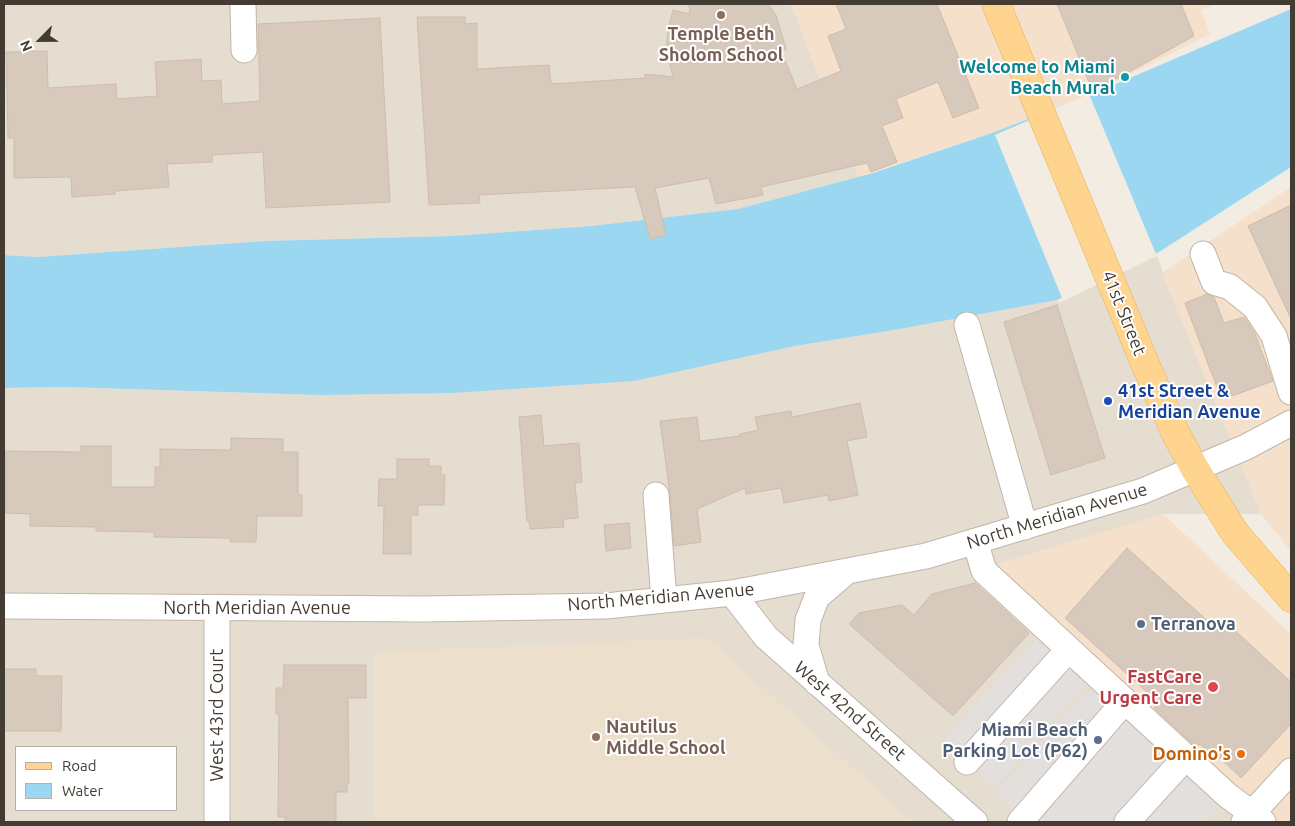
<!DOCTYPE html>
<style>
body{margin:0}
#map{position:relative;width:1295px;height:826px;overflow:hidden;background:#f2ece3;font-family:Ubuntu,sans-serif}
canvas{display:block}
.frame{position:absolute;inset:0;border:5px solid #443c33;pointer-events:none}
.legend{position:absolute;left:15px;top:746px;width:162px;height:65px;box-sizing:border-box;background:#fff;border:1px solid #b4b1ad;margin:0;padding:6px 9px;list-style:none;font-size:15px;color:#443c33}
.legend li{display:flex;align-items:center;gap:10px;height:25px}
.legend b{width:25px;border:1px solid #b4b1ad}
.north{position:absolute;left:15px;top:15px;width:50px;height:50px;-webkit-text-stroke:4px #fff;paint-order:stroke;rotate:247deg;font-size:14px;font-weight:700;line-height:20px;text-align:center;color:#443c33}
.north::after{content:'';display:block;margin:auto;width:18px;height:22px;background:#443c33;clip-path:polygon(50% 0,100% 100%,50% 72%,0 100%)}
</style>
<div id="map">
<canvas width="1295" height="826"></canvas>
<div class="frame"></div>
<ul class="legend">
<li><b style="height:6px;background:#ffd48f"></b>Road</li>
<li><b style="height:14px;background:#9cd7f2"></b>Water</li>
</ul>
<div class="north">N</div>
</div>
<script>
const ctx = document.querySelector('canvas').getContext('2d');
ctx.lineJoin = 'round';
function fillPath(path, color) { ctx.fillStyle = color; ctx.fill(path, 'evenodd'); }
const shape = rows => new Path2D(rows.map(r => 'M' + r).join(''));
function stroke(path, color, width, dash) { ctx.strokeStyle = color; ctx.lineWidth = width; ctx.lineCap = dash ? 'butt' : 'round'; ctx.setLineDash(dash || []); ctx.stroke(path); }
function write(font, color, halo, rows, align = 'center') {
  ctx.font = font + ' Ubuntu,sans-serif'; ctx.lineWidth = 4; ctx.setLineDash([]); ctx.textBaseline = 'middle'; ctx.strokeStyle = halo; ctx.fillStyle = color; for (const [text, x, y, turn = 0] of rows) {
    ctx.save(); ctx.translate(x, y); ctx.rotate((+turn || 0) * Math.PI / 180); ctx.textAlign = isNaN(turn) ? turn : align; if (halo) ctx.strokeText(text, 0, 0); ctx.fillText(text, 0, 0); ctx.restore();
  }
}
const residential = shape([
 [4,4,791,4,858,177,738,209,591,226,452,236,265,241,37,257,4,255],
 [1156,254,1261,514,1163,514,1248,822,4,822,4,388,65,387,319,395,795,346,888,331],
 [16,747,176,747,176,810,16,810]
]);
const commercial = shape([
 [791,4,1216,4,1201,10,1210,34,1092,93,992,133,858,177],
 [1291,187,1291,551,1261,514,1162,273],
 [1163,514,1291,634,1291,822,1248,822,973,571]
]);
const education = shape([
 [707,638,914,822,374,822,374,652]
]);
const parking = shape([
 [1038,637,1089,682,995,787,944,739],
 [1093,687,1223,804,1204,822,1028,822,996,792]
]);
const water = shape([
 [1291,9,1291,167,1156,254,1057,300,888,331,795,346,634,381,452,393,319,395,65,387,4,388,4,255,37,257,265,241,452,236,591,226,738,209,873,173,992,133,1097,92]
]);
const pier = shape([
 [1089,94,1156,254,1160,251,1161,254,1059,303,1057,300,1062,298,995,135]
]);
const building = shape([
 [689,4,768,4,776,15,786,49,781,51,797,89,841,71,828,36,846,29,836,4,937,4,979,108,953,118,938,82,896,99,903,118,882,126,897,162,871,172,867,163,761,187,763,195,716,204,709,178,655,188,666,235,650,239,635,187,479,195,480,203,429,205,417,17,465,17,465,24,477,23,477,69,549,65,551,84,645,78,645,74,673,77,666,48,669,25,673,10,690,14,689,4],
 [1057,4,1181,4,1194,36,1093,92,1057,4],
 [380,18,390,202,266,208,263,152,212,155,212,162,167,164,169,187,115,191,115,194,72,197,71,177,14,178,14,138,8,138,6,52,47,51,48,88,116,84,117,99,157,96,155,62,201,59,202,81,221,80,222,104,260,101,258,24,380,18],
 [1291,205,1291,319,1248,226,1291,205],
 [1207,294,1214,297,1224,323,1244,317,1255,334,1273,381,1232,396,1228,386,1218,390,1185,303,1207,294],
 [1057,305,1105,458,1051,475,1004,322,1057,305],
 [860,403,867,437,847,441,858,495,829,501,828,495,784,503,781,488,746,494,745,488,697,509,701,542,674,546,670,494,660,421,697,417,700,441,740,436,740,434,758,430,755,417,791,411,792,417,860,403],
 [541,415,544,446,579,443,582,482,575,483,578,518,563,519,564,527,530,529,529,521,527,521,519,417,541,415],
 [231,438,283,439,283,452,298,452,298,495,302,495,302,516,257,516,256,542,230,542,230,538,154,537,154,532,96,531,96,527,30,526,30,514,5,513,5,451,81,452,81,446,111,446,111,487,155,487,155,467,160,467,160,449,231,450,231,438],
 [397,459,429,459,429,466,441,466,441,475,445,475,444,505,418,505,418,515,411,515,411,554,383,554,384,506,378,506,379,479,397,479,397,459],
 [629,523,631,548,606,551,604,525,629,523],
 [1127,548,1222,634,1229,625,1291,682,1291,724,1241,778,1214,752,1211,755,1200,744,1196,747,1154,708,1159,703,1065,618,1127,548],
 [975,583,1029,633,953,716,849,624,859,613,902,605,914,615,932,594,975,583],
 [284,665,366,665,366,698,348,698,349,783,347,783,347,792,336,792,336,822,285,822,285,817,278,817,279,714,276,714,276,688,283,688,284,665],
 [4,669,36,669,36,676,62,676,61,731,4,731,4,669]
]);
const minor = shape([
 [243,4,244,50],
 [1203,254,1214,282,1230,287,1255,307,1274,336,1291,392],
 [967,325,1025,527],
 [656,495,664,600],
 [975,541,984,571,1227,795,1263,822],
 [732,593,766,637,975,822],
 [4,606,423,609,606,606,732,593,926,556,1143,491,1246,447,1291,423],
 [217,608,217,822],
 [817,683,806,645,808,620,817,597,846,572],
 [967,762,1069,649],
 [1020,822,1125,701],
 [1127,822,1186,757],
 [1244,822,1291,771]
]);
const major = shape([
 [996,4,1146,366,1175,432,1195,469,1235,533,1291,598]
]);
const markers = [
 [721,15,5,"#8d6e63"],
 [1125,77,5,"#0f9aa8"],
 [1108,401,5,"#1a4fb4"],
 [1141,624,5,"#5c6f8a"],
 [1213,687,6,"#e0444e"],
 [596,737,5,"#8d6e63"],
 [1098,740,5,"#5c6f8a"],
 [1241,754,5,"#e8710a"]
];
const educationNames = [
 ["Temple Beth",721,34],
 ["Sholom School",721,55],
 ["Nautilus",606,727,"left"],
 ["Middle School",606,748,"left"]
];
const cultureNames = [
 ["Welcome to Miami",1115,67],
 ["Beach Mural",1115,88]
];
const streetNames = [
 ["41st Street",1124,313,68],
 ["North Meridian Avenue",1057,516,-17],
 ["North Meridian Avenue",661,597,-5],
 ["North Meridian Avenue",257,608],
 ["West 42nd Street",850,711,41],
 ["West 43rd Court",217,715,-90]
];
const transitNames = [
 ["41st Street &",1118,391],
 ["Meridian Avenue",1118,412]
];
const serviceNames = [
 ["Terranova",1151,624],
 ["Miami Beach",1088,730,"right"],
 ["Parking Lot (P62)",1088,751,"right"]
];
const healthNames = [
 ["FastCare",1202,677],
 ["Urgent Care",1202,698]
];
const foodNames = [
 ["Domino's",1231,754]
];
fillPath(residential, '#e6ddd1');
fillPath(commercial, '#f5e0cc');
fillPath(education, '#ece0cc');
fillPath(parking, '#e2dfdc');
fillPath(water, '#9cd7f2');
fillPath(pier, '#f2ece3');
fillPath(building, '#d7c9bb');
stroke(building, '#cfbdab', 1);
stroke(minor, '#c0b6a8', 27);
stroke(major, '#e6b05c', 29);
stroke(minor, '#fff', 25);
stroke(major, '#ffd48f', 28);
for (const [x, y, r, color] of markers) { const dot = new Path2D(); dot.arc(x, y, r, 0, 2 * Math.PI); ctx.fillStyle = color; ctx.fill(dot); stroke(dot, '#fff', 2); }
write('bold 18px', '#785e54', '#fff', educationNames);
write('bold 18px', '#0d838f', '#fff', cultureNames, 'right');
write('18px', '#443c33', '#fff', streetNames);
write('bold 18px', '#164399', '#fff', transitNames, 'left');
write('bold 18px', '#4e5e75', '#fff', serviceNames, 'left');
write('bold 18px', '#be3a42', '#fff', healthNames, 'right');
write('bold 18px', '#c56008', '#fff', foodNames, 'right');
</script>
